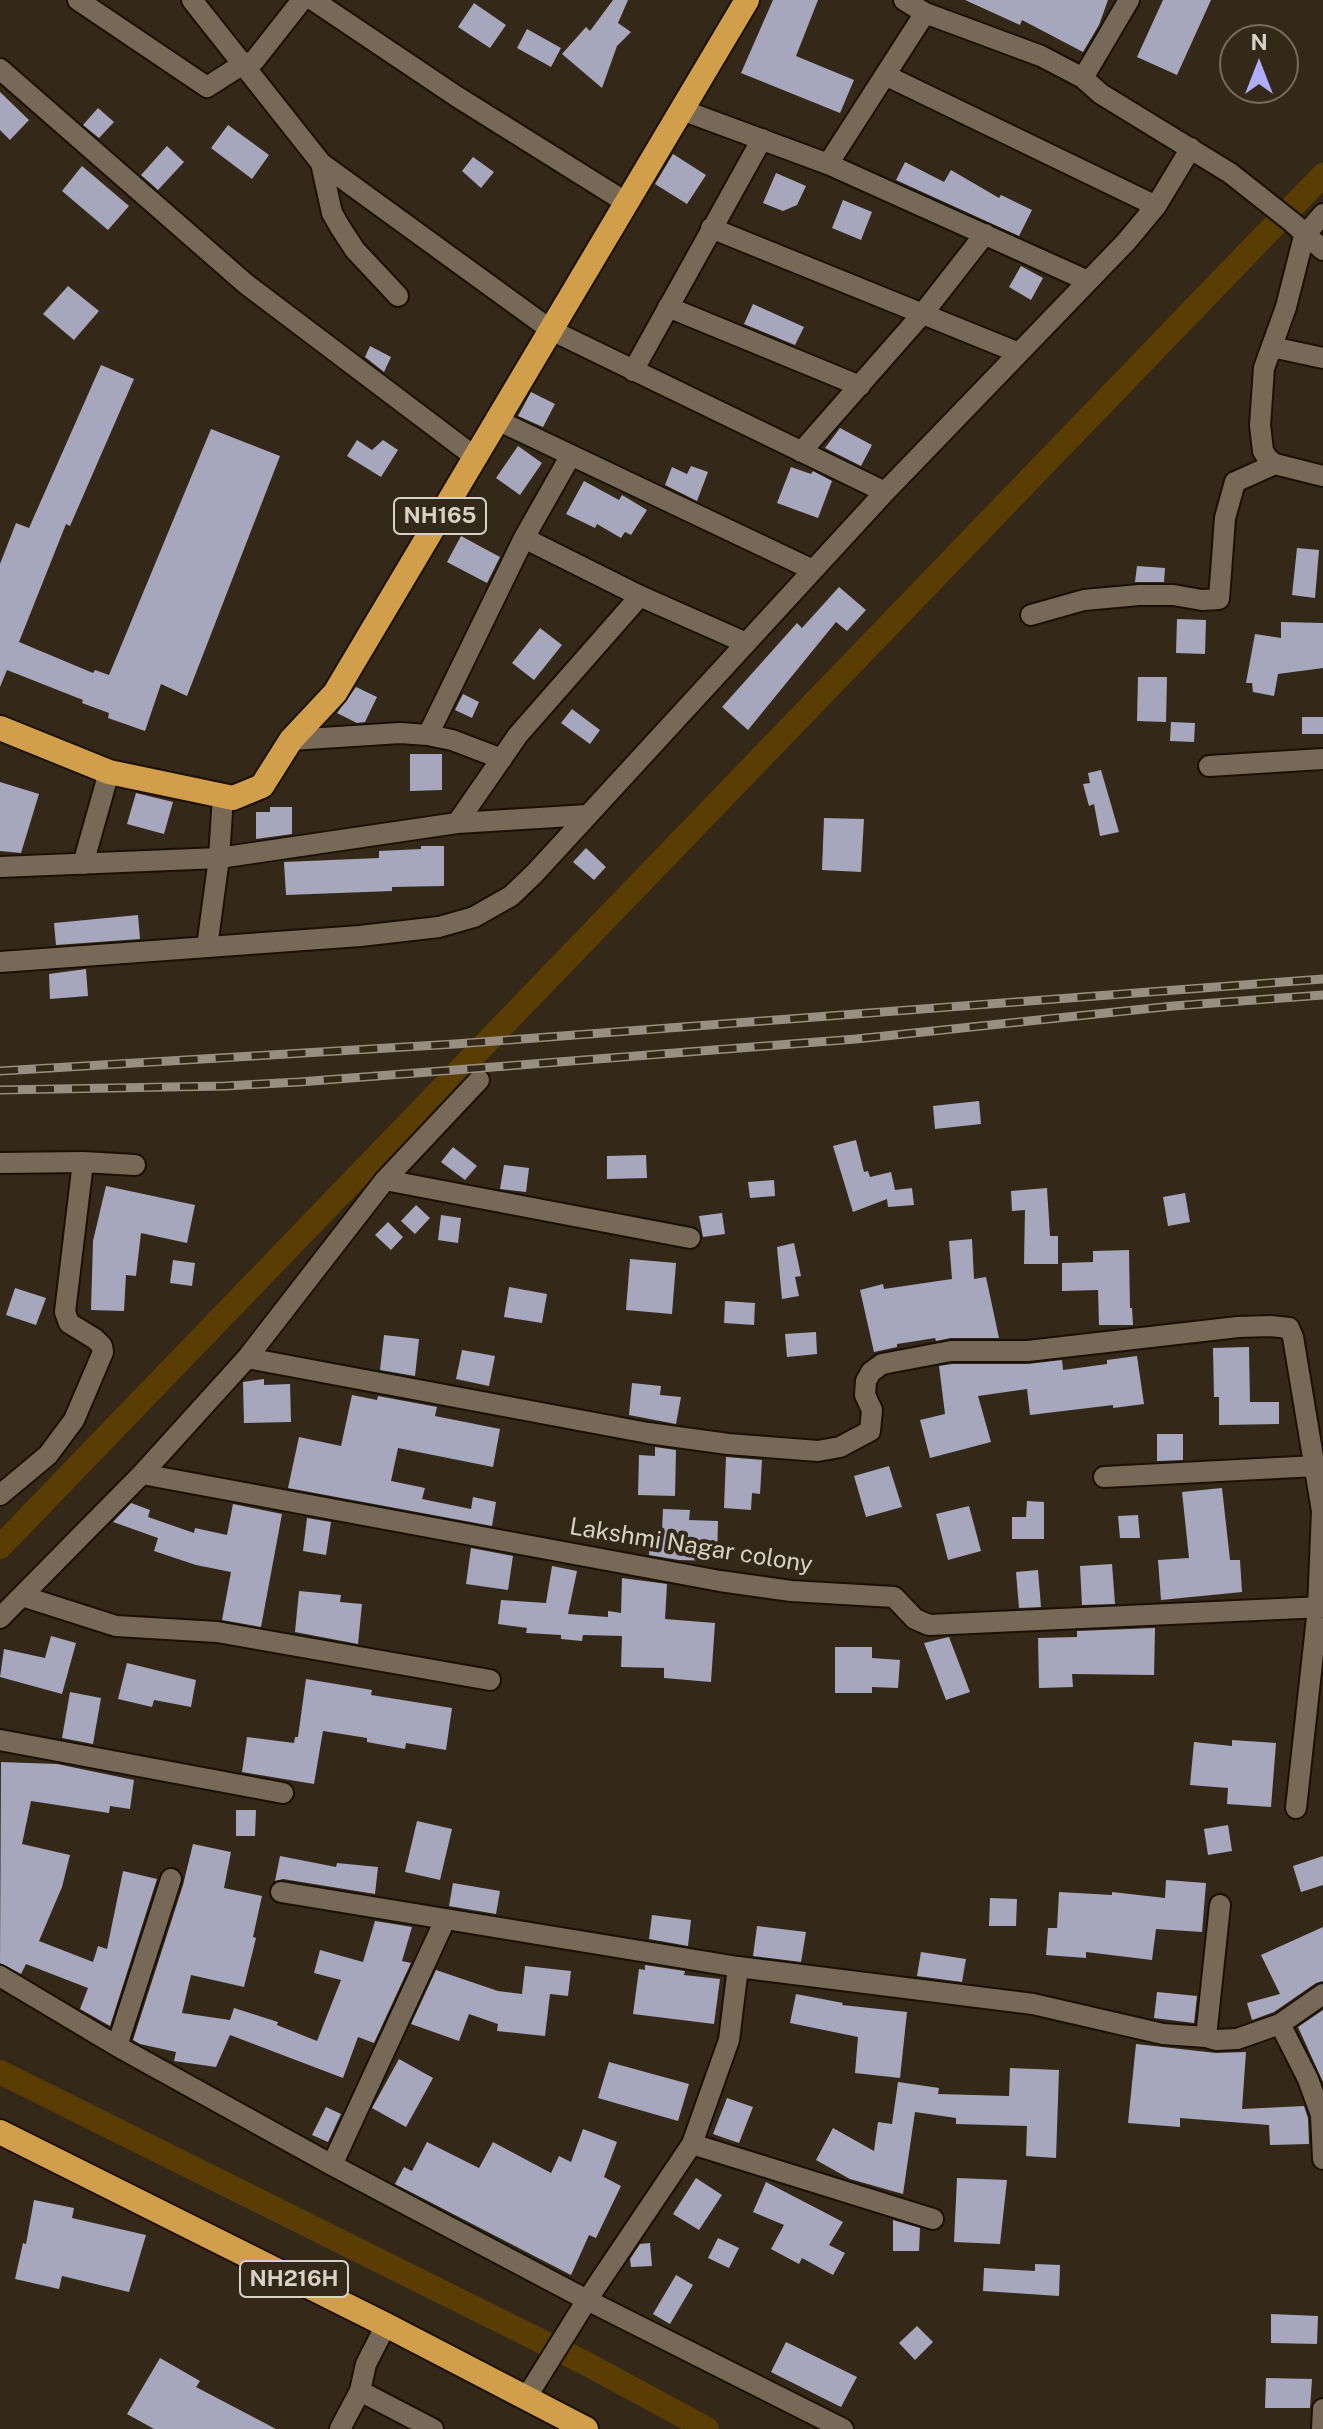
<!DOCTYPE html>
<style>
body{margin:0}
#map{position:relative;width:1323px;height:2429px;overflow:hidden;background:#342918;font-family:"Public Sans",sans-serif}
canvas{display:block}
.north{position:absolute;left:1219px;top:24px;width:80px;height:80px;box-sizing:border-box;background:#342918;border:2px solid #766c5e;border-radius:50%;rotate:0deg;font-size:22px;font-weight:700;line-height:32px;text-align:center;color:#d8d1c7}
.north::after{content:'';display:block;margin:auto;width:28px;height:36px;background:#afaefa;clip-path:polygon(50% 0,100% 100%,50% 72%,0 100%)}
</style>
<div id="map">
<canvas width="1323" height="2429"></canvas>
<div class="north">N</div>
</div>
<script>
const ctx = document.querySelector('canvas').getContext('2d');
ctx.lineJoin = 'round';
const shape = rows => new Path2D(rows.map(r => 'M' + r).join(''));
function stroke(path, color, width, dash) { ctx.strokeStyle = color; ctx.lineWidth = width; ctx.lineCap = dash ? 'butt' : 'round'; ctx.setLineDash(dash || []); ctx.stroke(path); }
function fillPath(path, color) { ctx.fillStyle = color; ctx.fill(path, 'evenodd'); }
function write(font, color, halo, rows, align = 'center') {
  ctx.font = font + ' "Public Sans",sans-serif'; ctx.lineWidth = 8; ctx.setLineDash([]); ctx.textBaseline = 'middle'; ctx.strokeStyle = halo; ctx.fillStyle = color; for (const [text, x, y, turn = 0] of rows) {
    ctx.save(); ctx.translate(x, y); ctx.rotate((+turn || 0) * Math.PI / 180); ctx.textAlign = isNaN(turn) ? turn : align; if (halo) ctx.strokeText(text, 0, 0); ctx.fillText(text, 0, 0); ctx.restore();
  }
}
const canal = shape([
 [0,1547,1323,175],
 [0,2072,587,2364,707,2429]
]);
const building = shape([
 [613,0,628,0,618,23,631,32,617,46,602,88,562,54,586,27,590,31],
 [773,0,818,0,796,56,854,80,840,113,741,73],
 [965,0,1108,0,1099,25,1083,52,1022,20,1020,25],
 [1163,0,1211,0,1177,75,1137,57],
 [474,3,506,25,490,48,458,27],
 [527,29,561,48,551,67,517,48],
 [0,92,29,120,10,140,0,130],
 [98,108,114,122,99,138,83,125],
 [228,125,269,155,252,179,211,148],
 [167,146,184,162,158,190,141,175],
 [673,154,706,175,687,204,655,184],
 [473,157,494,172,481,188,462,171],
 [905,162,944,182,951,170,999,198,1001,195,1032,210,1019,236,896,180],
 [82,166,129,206,108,230,62,191],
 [776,173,806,186,797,205,783,211,763,203],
 [843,200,872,212,861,240,832,228],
 [1021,266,1043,278,1031,300,1009,287],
 [68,286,99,311,74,340,43,314],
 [753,304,804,327,795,345,744,324],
 [370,346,391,357,384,372,365,357],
 [101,365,134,379,70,526,66,524,19,642,93,673,95,670,109,675,211,429,280,456,187,696,161,684,145,731,108,718,109,713,82,703,83,700,7,670,0,687,0,564,16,523,29,528],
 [531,392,555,404,543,427,518,416],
 [840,428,872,445,861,466,825,448],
 [357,440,372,450,383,440,398,450,381,477,347,456],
 [518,446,542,463,520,495,496,478],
 [691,466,708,472,697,501,665,485,672,467,687,474],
 [791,467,811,474,813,471,832,481,818,518,777,503],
 [584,481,619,500,622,495,647,510,631,535,625,532,621,538,597,524,595,528,566,514],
 [461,536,500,557,487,583,447,562],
 [1297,548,1319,550,1315,598,1292,595],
 [1137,566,1165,568,1164,582,1135,582],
 [839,587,866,610,847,631,836,622,748,730,722,707,797,623,802,628],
 [1177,619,1206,620,1205,654,1176,653],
 [1281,622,1323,623,1323,668,1278,674,1274,696,1253,692,1252,683,1246,683,1255,634,1281,638],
 [540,628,562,645,534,680,512,663],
 [1138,677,1167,677,1166,722,1137,721],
 [356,687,377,697,365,722,357,723,337,713],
 [463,694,479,702,472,718,455,710],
 [572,709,600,730,590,744,561,723],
 [1302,717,1323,717,1323,734,1302,734],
 [1171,722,1195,723,1194,742,1170,741],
 [410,754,442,754,442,790,410,791],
 [1101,770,1119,832,1100,836,1094,804,1089,806,1083,784,1090,783,1088,773],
 [0,782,39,794,21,853,0,851],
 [136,793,173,802,164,834,127,824],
 [270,807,292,807,292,834,256,839,256,812,270,812],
 [824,818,864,819,861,872,822,870],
 [421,846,444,846,444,886,392,887,392,891,286,895,284,862,379,858,379,851,421,849],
 [586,848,606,867,594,880,573,862],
 [138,915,140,939,56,945,54,923],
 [86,969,88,996,50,999,49,974],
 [979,1101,981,1124,935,1129,933,1106],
 [856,1140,864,1172,868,1171,870,1177,891,1172,895,1190,912,1188,914,1205,888,1207,887,1199,853,1212,833,1146],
 [453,1147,477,1166,465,1180,441,1162],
 [646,1155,647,1178,607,1179,607,1156],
 [504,1165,529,1168,526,1192,500,1189],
 [774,1180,775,1196,750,1198,748,1182],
 [106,1186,195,1205,187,1243,141,1233,136,1276,126,1275,124,1311,91,1310,93,1241],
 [1047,1188,1050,1236,1058,1236,1058,1264,1024,1264,1025,1210,1012,1211,1011,1191],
 [1185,1193,1190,1222,1168,1226,1163,1197],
 [416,1205,430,1218,415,1234,401,1221],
 [722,1213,725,1234,703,1237,699,1216],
 [441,1215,461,1218,458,1243,438,1240],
 [388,1222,403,1237,391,1250,375,1235],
 [972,1239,974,1279,986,1277,999,1338,951,1338,936,1341,935,1338,897,1344,897,1347,874,1352,860,1290,883,1284,884,1289,952,1279,949,1241],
 [794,1243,801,1276,795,1277,799,1296,782,1299,777,1247],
 [1129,1250,1130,1308,1132,1308,1133,1325,1099,1325,1098,1290,1062,1291,1062,1263,1093,1262,1093,1251],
 [630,1259,676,1263,672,1314,626,1310],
 [173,1260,195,1263,192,1286,170,1283],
 [509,1287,547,1294,542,1323,504,1317],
 [15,1288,46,1298,36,1325,6,1315],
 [725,1301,755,1303,754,1325,724,1323],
 [816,1332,817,1354,787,1357,785,1334],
 [384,1335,419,1339,415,1376,380,1370],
 [1249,1347,1250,1402,1279,1402,1279,1424,1219,1425,1219,1397,1214,1397,1213,1348],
 [462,1350,495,1356,489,1386,456,1379],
 [1137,1356,1144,1404,1113,1408,1113,1405,1030,1415,1027,1389,978,1396,991,1442,930,1458,920,1420,945,1414,939,1366,952,1364,1028,1364,1062,1360,1063,1370,1107,1364,1107,1360],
 [264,1379,264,1385,290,1384,291,1422,244,1423,243,1382],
 [632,1383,661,1386,660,1395,681,1397,676,1424,629,1415],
 [352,1395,377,1400,378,1396,437,1407,435,1416,500,1429,493,1467,398,1448,391,1481,425,1488,422,1499,471,1509,473,1497,496,1502,492,1526,288,1488,299,1437,341,1446],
 [1157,1434,1183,1434,1183,1460,1157,1461],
 [655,1447,676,1450,675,1496,638,1495,639,1455,655,1456],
 [726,1457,762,1460,760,1494,752,1493,751,1510,724,1508],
 [889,1466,902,1507,866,1517,854,1476],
 [1222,1488,1230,1560,1240,1560,1242,1592,1161,1600,1158,1560,1189,1558,1182,1492],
 [1027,1501,1044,1502,1044,1539,1012,1539,1012,1517,1026,1517],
 [131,1503,150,1510,148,1517,194,1533,195,1528,227,1535,233,1504,282,1514,261,1627,222,1620,231,1572,196,1565,154,1551,158,1538,113,1522],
 [969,1506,981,1551,948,1560,936,1514],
 [663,1509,690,1510,689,1520,718,1521,717,1561,679,1560,649,1555,650,1531,662,1531],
 [1138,1515,1140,1538,1120,1538,1118,1516],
 [307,1518,331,1522,326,1555,303,1551],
 [471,1548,513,1556,508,1590,466,1584],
 [1112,1564,1115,1604,1082,1605,1080,1566],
 [552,1566,577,1571,568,1614,608,1617,608,1611,621,1613,622,1578,667,1584,665,1619,715,1623,711,1682,664,1678,664,1668,621,1667,622,1636,583,1635,582,1641,561,1639,561,1635,526,1633,527,1628,498,1624,501,1600,546,1603],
 [1038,1570,1041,1607,1019,1608,1016,1572],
 [299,1591,341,1595,340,1602,362,1604,358,1644,295,1632],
 [1155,1628,1154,1675,1072,1674,1073,1687,1039,1688,1038,1638,1077,1637,1077,1631],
 [51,1636,76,1643,62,1694,0,1677,4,1649,45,1658],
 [949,1637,970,1692,946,1700,924,1643],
 [835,1647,872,1647,872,1658,900,1660,898,1688,872,1687,872,1693,835,1693],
 [127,1663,196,1680,191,1707,154,1700,152,1707,118,1699],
 [306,1679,372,1690,371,1695,452,1708,446,1750,406,1743,405,1749,367,1742,367,1738,323,1731,314,1784,242,1772,247,1737,294,1743,295,1737,298,1737],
 [70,1692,101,1698,93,1744,62,1738],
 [1232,1740,1276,1743,1271,1807,1227,1804,1228,1788,1190,1785,1194,1742,1232,1746],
 [1,1762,57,1764,134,1780,130,1809,110,1806,109,1813,31,1801,22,1844,70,1855,62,1887,39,1941,93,1962,98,1946,107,1949,123,1871,157,1879,110,2026,80,2009,88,1988,26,1964,21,1974,0,1963],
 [236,1810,256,1810,255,1836,236,1836],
 [417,1821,452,1829,440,1880,405,1872],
 [1228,1825,1232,1851,1208,1855,1204,1829],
 [193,1844,231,1852,224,1888,262,1896,253,1937,256,1938,244,1987,191,1975,182,2013,230,2020,234,2008,278,2022,277,2025,317,2041,341,1980,314,1973,320,1950,363,1962,375,1921,412,1927,402,1961,411,1963,374,2043,358,2037,343,2078,230,2035,216,2067,174,2061,176,2052,140,2044,133,2040,183,1885],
 [280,1856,336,1867,337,1863,378,1867,375,1894,283,1879,275,1881],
 [1323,1856,1323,1885,1301,1892,1293,1866],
 [1166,1880,1206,1883,1202,1932,1156,1929,1152,1960,1086,1952,1086,1958,1046,1955,1048,1928,1057,1928,1059,1892,1112,1895,1112,1892,1165,1898],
 [453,1883,500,1891,496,1914,449,1906],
 [990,1898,1017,1899,1016,1926,989,1926],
 [652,1915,691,1920,688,1946,649,1939],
 [757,1926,806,1932,801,1962,753,1956],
 [1323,1927,1323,1981,1316,1983,1274,2012,1252,2020,1247,2003,1280,1994,1261,1955],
 [921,1952,966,1959,962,1982,917,1976],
 [645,1965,685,1971,684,1975,720,1979,714,2024,633,2014,639,1969,645,1970],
 [525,1966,571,1971,568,1996,550,1994,545,2036,497,2031,498,2024,469,2014,459,2041,411,2024,436,1970,498,1991,522,1994],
 [1157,1992,1197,1996,1194,2023,1154,2018],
 [796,1994,843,2003,842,2005,907,2012,900,2078,855,2073,858,2037,790,2023],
 [1323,2010,1323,2082,1298,2027],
 [1136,2044,1216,2053,1246,2052,1242,2109,1304,2106,1308,2118,1309,2144,1270,2145,1269,2125,1180,2118,1180,2127,1128,2123],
 [399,2059,433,2078,406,2127,372,2108],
 [609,2062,689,2084,678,2121,598,2098],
 [1010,2068,1059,2070,1056,2158,1026,2156,1027,2126,956,2124,956,2118,915,2112,903,2194,850,2179,816,2160,833,2128,874,2151,878,2122,892,2124,898,2082,939,2088,938,2094,1009,2096],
 [727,2098,753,2107,739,2143,713,2134],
 [326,2107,341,2114,328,2142,312,2135],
 [583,2129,617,2142,604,2177,621,2186,596,2238,589,2235,571,2275,395,2184,404,2167,412,2171,427,2142,479,2168,493,2142,551,2173,559,2156,571,2162],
 [696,2178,722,2195,699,2230,673,2214],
 [957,2178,1007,2180,1000,2244,954,2242],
 [766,2182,843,2222,829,2245,845,2253,833,2275,802,2258,799,2264,771,2249,784,2225,753,2212],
 [34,2200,74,2208,72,2218,146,2235,129,2292,62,2276,59,2289,15,2279,23,2243,26,2244],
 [893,2220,920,2228,919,2251,893,2251],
 [718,2238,739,2248,729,2268,708,2258],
 [650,2243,652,2266,631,2267,630,2259,640,2244],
 [1035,2264,1060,2265,1059,2296,983,2291,984,2268,1035,2271],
 [676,2275,693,2285,670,2324,653,2314],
 [1271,2314,1318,2316,1317,2344,1271,2343],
 [917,2326,933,2342,915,2360,899,2343],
 [786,2342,857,2377,841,2407,771,2372],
 [160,2358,200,2381,196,2387,276,2429,154,2429,127,2414],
 [1266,2378,1312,2379,1310,2408,1265,2408]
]);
const minor = shape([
 [78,0,207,87,243,64,254,61,302,0],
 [192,0,321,163,551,330,885,492],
 [313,0,456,96,627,203],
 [904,0,925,13,1041,56,1083,78,1101,94,1230,173,1292,222,1323,250],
 [0,69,246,284,475,457],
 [885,75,1156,206],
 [1083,78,1129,0],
 [682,110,828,164,1088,281],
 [321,163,332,213,340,227,355,250,398,296],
 [828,164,925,13],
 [1323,214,1304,236,1286,307,1264,368,1260,425,1263,451,1268,459,1275,464,1323,476],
 [711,228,1019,353],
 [668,307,860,386],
 [1272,347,1323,358],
 [633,371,762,139],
 [497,420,813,570],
 [801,452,924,312,985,234],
 [524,538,640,596,746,643],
 [1031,615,1084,600,1139,595,1173,595,1202,600,1219,599,1225,518,1235,482,1275,464],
 [428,735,524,538,571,455],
 [291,740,400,733,428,735,452,740,502,759],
 [1209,766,1323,759],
 [457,823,518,735,640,596],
 [83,864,109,772],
 [0,867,219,858,457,823,588,815],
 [207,947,219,858,223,796],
 [0,962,360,936,439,927,474,917,511,896,535,873,885,492,1126,242,1156,206,1191,148],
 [0,1163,83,1162,135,1165],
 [385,1180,690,1238],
 [247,1358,648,1433,728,1444,818,1451,840,1447,870,1431,872,1410,865,1395,866,1381,871,1372,882,1364,951,1351,1028,1351,1238,1327,1270,1326,1289,1328,1293,1337,1322,1511,1318,1608,1296,1808],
 [142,1474,720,1581,791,1591,894,1597,915,1619,929,1625,1323,1607],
 [1104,1477,1316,1466],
 [0,1495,48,1455,74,1420,103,1352,102,1346,95,1339,69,1323,65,1312,83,1162],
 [22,1596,116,1626,217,1632,490,1680],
 [0,1618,142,1474,247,1358,385,1180,479,1080],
 [0,1740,283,1793],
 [281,1892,738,1967,1033,2004,1163,2034,1206,2037,1216,2040,1237,2039,1280,2024,1323,1994],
 [0,1976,117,2046,332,2165,587,2300,843,2429],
 [1280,2024,1308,2079,1321,2115,1323,2159],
 [1206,2037,1220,1905],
 [117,2046,171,1879],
 [692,2144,933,2219],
 [332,2165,445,1920],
 [360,2391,433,2429],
 [526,2398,587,2300,692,2144,729,2040,738,1967],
 [340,2429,360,2391,366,2364,386,2325],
 [1322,2429,1323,2409]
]);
const highway = shape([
 [0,728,109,772,233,798,262,786,291,740,335,693,747,0],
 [0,2132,386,2325,586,2429]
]);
const rail = shape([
 [0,1071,455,1044,1323,979],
 [0,1090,225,1086,299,1082,856,1039,1173,1006,1323,995]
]);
const shields = [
 [440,516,92],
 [294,2279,108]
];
const shieldNames = [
 ["NH165",440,516],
 ["NH216H",294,2279]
];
const streetNames = [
 ["Lakshmi Nagar colony",691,1546,9]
];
stroke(canal, '#5a3d02', 24);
fillPath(building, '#a6a7bd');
stroke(minor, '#1b1103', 24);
stroke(highway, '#1b1103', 28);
stroke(minor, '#766957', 20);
stroke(highway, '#d19f4b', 24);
stroke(rail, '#988f82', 9);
stroke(rail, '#342918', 6, [18]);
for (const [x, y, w] of shields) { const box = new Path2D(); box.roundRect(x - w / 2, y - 18, w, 36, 6); ctx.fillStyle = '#342918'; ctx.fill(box); stroke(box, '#d8d1c7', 2); }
write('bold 22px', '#d8d1c7', null, shieldNames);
write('24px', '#d8d1c7', '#342918', streetNames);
</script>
